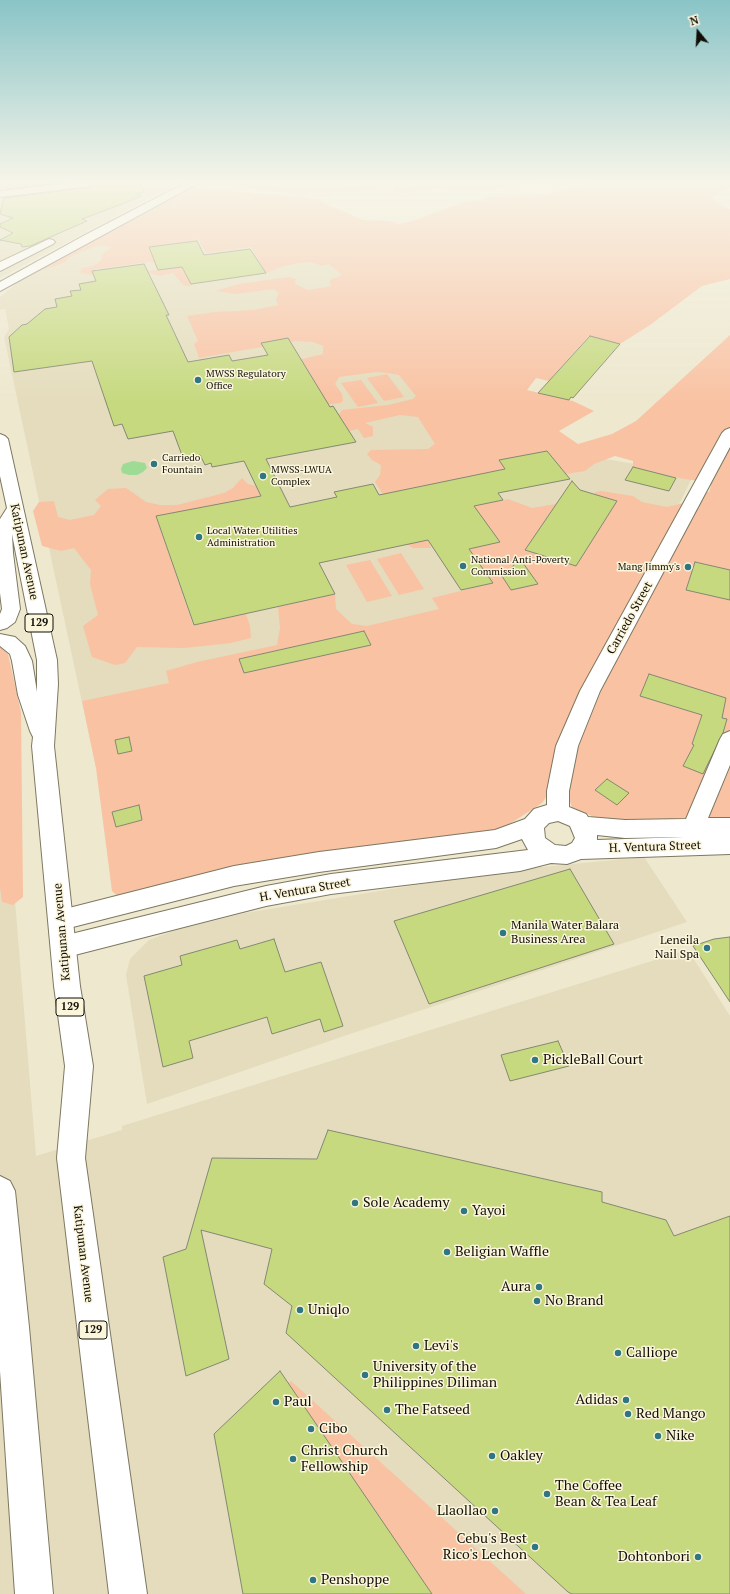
<!DOCTYPE html>
<style>
body{margin:0}
#map{position:relative;width:730px;height:1594px;overflow:hidden;background:#eee8cf;font-family:"PT Serif",serif}
canvas{display:block}
.north{position:absolute;left:678px;top:12px;width:40px;height:40px;-webkit-text-stroke:3px #fbf5dc;paint-order:stroke;rotate:342deg;font-size:11px;font-weight:700;line-height:16px;text-align:center;color:#110f07}
.north::after{content:'';display:block;margin:auto;width:14px;height:18px;background:#110f07;clip-path:polygon(50% 0,100% 100%,50% 72%,0 100%)}
</style>
<div id="map">
<canvas width="730" height="1594"></canvas>
<div class="north">N</div>
</div>
<script>
const ctx = document.querySelector('canvas').getContext('2d');
ctx.lineJoin = 'round';
function fillPath(path, color) { ctx.fillStyle = color; ctx.fill(path, 'evenodd'); }
const shape = rows => new Path2D(rows.map(r => 'M' + r).join(''));
function stroke(path, color, width, dash) { ctx.strokeStyle = color; ctx.lineWidth = width; ctx.lineCap = dash ? 'butt' : 'round'; ctx.setLineDash(dash || []); ctx.stroke(path); }
function write(font, color, halo, rows, align = 'center') {
  ctx.font = font + ' "PT Serif",serif'; ctx.lineWidth = 3; ctx.setLineDash([]); ctx.textBaseline = 'middle'; ctx.strokeStyle = halo; ctx.fillStyle = color; for (const [text, x, y, turn = 0] of rows) {
    ctx.save(); ctx.translate(x, y); ctx.rotate((+turn || 0) * Math.PI / 180); ctx.textAlign = isNaN(turn) ? turn : align; if (halo) ctx.strokeText(text, 0, 0); ctx.fillText(text, 0, 0); ctx.restore();
  }
}
const built = shape([
 [0,180,184,180,0,278],
 [197,236,322,238,422,349,511,443,694,474,628,607,96,768,4,337,9,329,5,309,0,310,0,297,23,278,94,240],
 [0,720,36,1156,122,1130,122,1126,684,951,686,954,690,953,730,1016,730,1594,0,1594],
 [644,857,687,922,347,1035,147,1104,126,975,130,959,149,940,176,930,245,913,502,871]
]);
const green = shape([
 [202,180,542,180,491,190,429,189,406,193,394,192,395,185,361,191,306,193,281,192,225,185,193,186],
 [611,180,730,180,730,188,719,192,712,197,715,202,730,209,730,279,702,286,650,325,620,344,589,336,553,376,585,385,578,388,536,378,527,390,573,401,594,411,559,431,578,444,612,434,636,421,730,335,730,821,603,821,572,807,567,794,551,790,542,803,505,827,487,835,122,900,112,891,96,768,82,701,169,683,166,671,197,662,277,645,280,628,278,607,335,594,336,609,352,624,367,626,439,609,432,598,493,583,469,549,500,542,489,526,428,539,431,548,413,548,398,539,398,518,375,482,380,475,381,465,372,460,367,454,371,450,428,449,435,444,418,417,400,415,365,423,373,427,373,436,364,438,358,429,349,431,338,416,342,410,388,405,413,399,416,396,399,375,388,373,376,372,339,377,335,384,342,394,343,401,340,403,325,405,298,360,323,354,323,346,313,342,296,341,199,358,194,344,198,341,187,316,214,312,253,310,278,305,276,299,279,293,274,289,236,294,215,291,239,284,289,277,296,279,295,284,308,290,332,286,330,283,330,280,342,275,329,264,322,266,311,262,298,263,281,267,266,273,251,247,206,253,197,237,197,241,149,247,154,259,177,256,192,286,184,286,173,273,160,276,145,272,157,270,154,263,148,262,95,269,94,275,80,273,82,268,93,266,102,260,102,254,112,247,99,245,69,257,67,261,53,267,37,270,150,211,185,190,195,188,320,199,322,202,363,220,390,221,399,224,412,221,464,202,482,201,486,197,542,195],
 [547,451,566,474,585,471,594,464,615,456,633,461,633,467,673,477,698,481,711,486,709,492,691,491,688,502,667,507,642,502,633,496,601,491,596,492,594,494,617,501,576,566,525,550,556,504,532,508,508,499,420,517,402,490,483,474,490,473,505,468,499,460],
 [387,374,404,397,384,401,367,378],
 [361,380,378,403,358,407,341,383],
 [242,478,248,484,256,486,261,496,156,517,193,625,246,614,250,626,251,638,231,643,184,648,137,647,125,663,115,665,92,657,83,626,98,615,90,584,91,570,74,548,61,551,42,546,33,511,39,502,54,501,58,517,70,520,94,515,101,506,95,500,108,489,126,488,146,502,160,505,177,505,224,493,233,488],
 [401,553,424,589,399,595,377,559],
 [370,560,392,596,367,602,346,565],
 [0,646,8,654,21,712,23,897,13,905,2,902,0,888],
 [291,1381,526,1594,417,1594,279,1392]
]);
const water = shape([
 [133,461,145,463,147,468,143,472,137,475,129,475,122,473,121,469,123,464]
]);
const building = shape([
 [18,180,82,180,7,189,9,181,18,180],
 [91,180,138,180,144,192,137,194,141,196,122,204,82,219,87,221,30,246,22,247,21,244,0,240,13,233,0,227,0,224,13,218,0,214,4,198,92,187,94,183,91,180],
 [197,241,204,255,250,249,266,273,191,284,182,267,158,270,149,247,197,241],
 [144,264,169,315,166,315,188,362,229,355,232,361,268,355,261,343,288,338,330,407,333,406,356,442,266,459,290,507,337,497,334,492,373,484,379,495,505,469,499,460,547,451,570,479,498,493,503,500,474,506,500,542,469,549,493,583,461,590,428,540,319,563,335,594,194,625,156,516,261,496,244,461,212,467,211,463,205,465,200,455,183,458,173,431,128,439,122,424,114,426,92,361,14,372,9,337,22,325,27,324,45,309,57,307,55,299,72,296,70,291,81,290,79,284,96,281,92,271,144,264],
 [590,336,620,344,573,398,571,397,569,400,538,393,590,336],
 [633,467,676,478,669,491,625,480,633,467],
 [572,481,580,490,617,501,576,566,525,550,572,481],
 [695,562,730,570,730,600,686,590,695,562],
 [515,563,523,563,538,584,511,590,500,573,510,571,515,563],
 [364,631,371,645,244,673,239,659,364,631],
 [649,674,726,698,722,718,727,719,723,733,703,774,683,766,694,745,692,744,702,715,640,696,649,674],
 [129,737,132,751,118,754,115,740,129,737],
 [607,779,629,793,617,805,595,790,607,779],
 [139,805,142,820,116,827,112,812,139,805],
 [570,869,614,944,429,1004,394,921,570,869],
 [730,937,730,1002,693,946,714,939,730,937],
 [274,939,285,972,321,962,343,1026,324,1032,320,1019,272,1034,267,1017,189,1041,193,1058,163,1067,144,976,182,965,180,956,237,940,240,949,274,939],
 [558,1041,569,1066,510,1081,501,1055,558,1041],
 [328,1130,602,1192,602,1202,666,1220,674,1236,730,1216,730,1594,572,1594,568,1592,286,1333,292,1306,264,1284,272,1249,201,1230,229,1359,186,1376,163,1257,186,1249,212,1158,317,1159,328,1130],
 [280,1371,432,1594,243,1594,214,1434,280,1371]
]);
const minor = shape([
 [88,181,92,182,93,184,92,186,0,197,0,191,88,181],
 [730,428,730,447,600,691,578,746,569,791,569,807,586,814,588,817,625,820,686,819,720,739,723,734,730,731,730,765,708,818,730,818,730,854,581,859,567,864,551,863,520,871,331,894,266,906,63,958,54,955,51,947,54,939,63,936,266,886,331,874,528,850,522,839,496,848,319,872,234,886,61,930,52,927,49,920,52,913,61,910,234,866,319,852,495,830,525,819,534,809,547,805,547,791,556,746,580,691,722,433,725,430,730,428],
 [558,821,570,826,575,838,572,843,566,846,555,845,545,838,544,828,549,823,558,821],
 [597,835,625,838,684,837,597,840,597,835]
]);
const major = shape([
 [191,180,204,180,0,291,0,282,85,235,191,180],
 [49,239,53,240,55,242,53,244,0,271,0,262,49,239],
 [0,434,5,436,8,439,57,660,58,684,54,746,80,986,93,1066,85,1158,147,1594,109,1594,57,1158,65,1066,54,986,32,746,33,737,30,731,18,695,12,661,10,654,0,646,0,634,15,637,25,646,32,661,37,692,37,660,12,534,13,553,20,609,15,622,7,628,0,630,0,614,2,609,0,593,0,519,7,508,0,476,0,434],
 [0,1176,10,1181,15,1191,29,1327,53,1594,15,1594,0,1371,0,1176]
]);
const markers = [
 [198,380,4,"#2f7681"],
 [154,464,4,"#2f7681"],
 [263,476,4,"#2f7681"],
 [199,537,4,"#2f7681"],
 [463,566,4,"#2f7681"],
 [688,567,4,"#2f7681"],
 [503,933,4,"#2f7681"],
 [707,948,4,"#2f7681"],
 [535,1060,4,"#2f7681"],
 [355,1203,4,"#2f7681"],
 [464,1211,4,"#2f7681"],
 [447,1252,4,"#2f7681"],
 [539,1287,4,"#2f7681"],
 [537,1301,4,"#2f7681"],
 [300,1310,4,"#2f7681"],
 [416,1346,4,"#2f7681"],
 [618,1353,4,"#2f7681"],
 [365,1375,4,"#2f7681"],
 [626,1400,4,"#2f7681"],
 [276,1402,4,"#2f7681"],
 [387,1410,4,"#2f7681"],
 [628,1414,4,"#2f7681"],
 [311,1429,4,"#2f7681"],
 [658,1436,4,"#2f7681"],
 [492,1456,4,"#2f7681"],
 [293,1459,4,"#2f7681"],
 [547,1494,4,"#2f7681"],
 [495,1511,4,"#2f7681"],
 [535,1547,4,"#2f7681"],
 [698,1557,4,"#2f7681"],
 [313,1580,4,"#2f7681"]
];
const farPoinames = [
 ["MWSS Regulatory",206,374],
 ["Office",206,386],
 ["Carriedo",162,458],
 ["Fountain",162,470],
 ["MWSS-LWUA",271,470],
 ["Complex",271,482],
 ["Local Water Utilities",207,531],
 ["Administration",207,543],
 ["National Anti-Poverty",471,560],
 ["Commission",471,572],
 ["Mang Jimmy's",680,567,"right"]
];
const shields = [
 [39,623,28],
 [70,1007,28],
 [93,1330,28]
];
const shieldNames = [
 ["129",39,623],
 ["129",70,1007],
 ["129",93,1330]
];
const streetNames = [
 ["Katipunan Avenue",24,552,78],
 ["Carriedo Street",630,618,-61],
 ["H. Ventura Street",655,847,-2],
 ["H. Ventura Street",305,890,-10],
 ["Katipunan Avenue",62,932,-95],
 ["Katipunan Avenue",83,1254,83]
];
const poiNames = [
 ["Manila Water Balara",511,926],
 ["Business Area",511,940],
 ["Leneila",699,941,"right"],
 ["Nail Spa",699,955,"right"]
];
const nearPoinames = [
 ["PickleBall Court",543,1060],
 ["Sole Academy",363,1203],
 ["Yayoi",472,1211],
 ["Beligian Waffle",455,1252],
 ["Aura",531,1287,"right"],
 ["No Brand",545,1301],
 ["Uniqlo",308,1310],
 ["Levi's",424,1346],
 ["Calliope",626,1353],
 ["University of the",373,1367],
 ["Philippines Diliman",373,1383],
 ["Adidas",618,1400,"right"],
 ["Paul",284,1402],
 ["The Fatseed",395,1410],
 ["Red Mango",636,1414],
 ["Cibo",319,1429],
 ["Nike",666,1436],
 ["Christ Church",301,1451],
 ["Fellowship",301,1467],
 ["Oakley",500,1456],
 ["The Coffee",555,1486],
 ["Bean & Tea Leaf",555,1502],
 ["Llaollao",487,1511,"right"],
 ["Cebu's Best",527,1539,"right"],
 ["Rico's Lechon",527,1555,"right"],
 ["Dohtonbori",690,1557,"right"],
 ["Penshoppe",321,1580]
];
fillPath(built, '#e4dcbc');
fillPath(green, '#f9c2a3');
fillPath(water, '#9edc95');
fillPath(building, '#c6d97f');
stroke(building, '#848973', 1);
stroke(minor, '#7d7861', 2);
stroke(major, '#7d7861', 2);
fillPath(minor, '#fff');
fillPath(major, '#fff');
const sky = ctx.createLinearGradient(0, 0, 0, 403);
sky.addColorStop(0, '#8ac4c7');
sky.addColorStop(0.45, '#f7f5e9');
sky.addColorStop(1, '#f7f5e900');
ctx.fillStyle = sky;
ctx.fillRect(0, 0, 730, 403);
for (const [x, y, r, color] of markers) { const dot = new Path2D(); dot.arc(x, y, r, 0, 2 * Math.PI); ctx.fillStyle = color; ctx.fill(dot); stroke(dot, '#fbf5dc', 1.5); }
write('10px', '#110f07', '#fbf5dc', farPoinames, 'left');
for (const [x, y, w] of shields) { const box = new Path2D(); box.roundRect(x - w / 2, y - 9, w, 18, 3); ctx.fillStyle = '#fbf5dc'; ctx.fill(box); stroke(box, '#110f07', 1); }
write('bold 11px', '#110f07', null, shieldNames);
write('12px', '#110f07', '#fbf5dc', streetNames);
write('12px', '#110f07', '#fbf5dc', poiNames, 'left');
write('14px', '#110f07', '#fbf5dc', nearPoinames, 'left');
</script>
